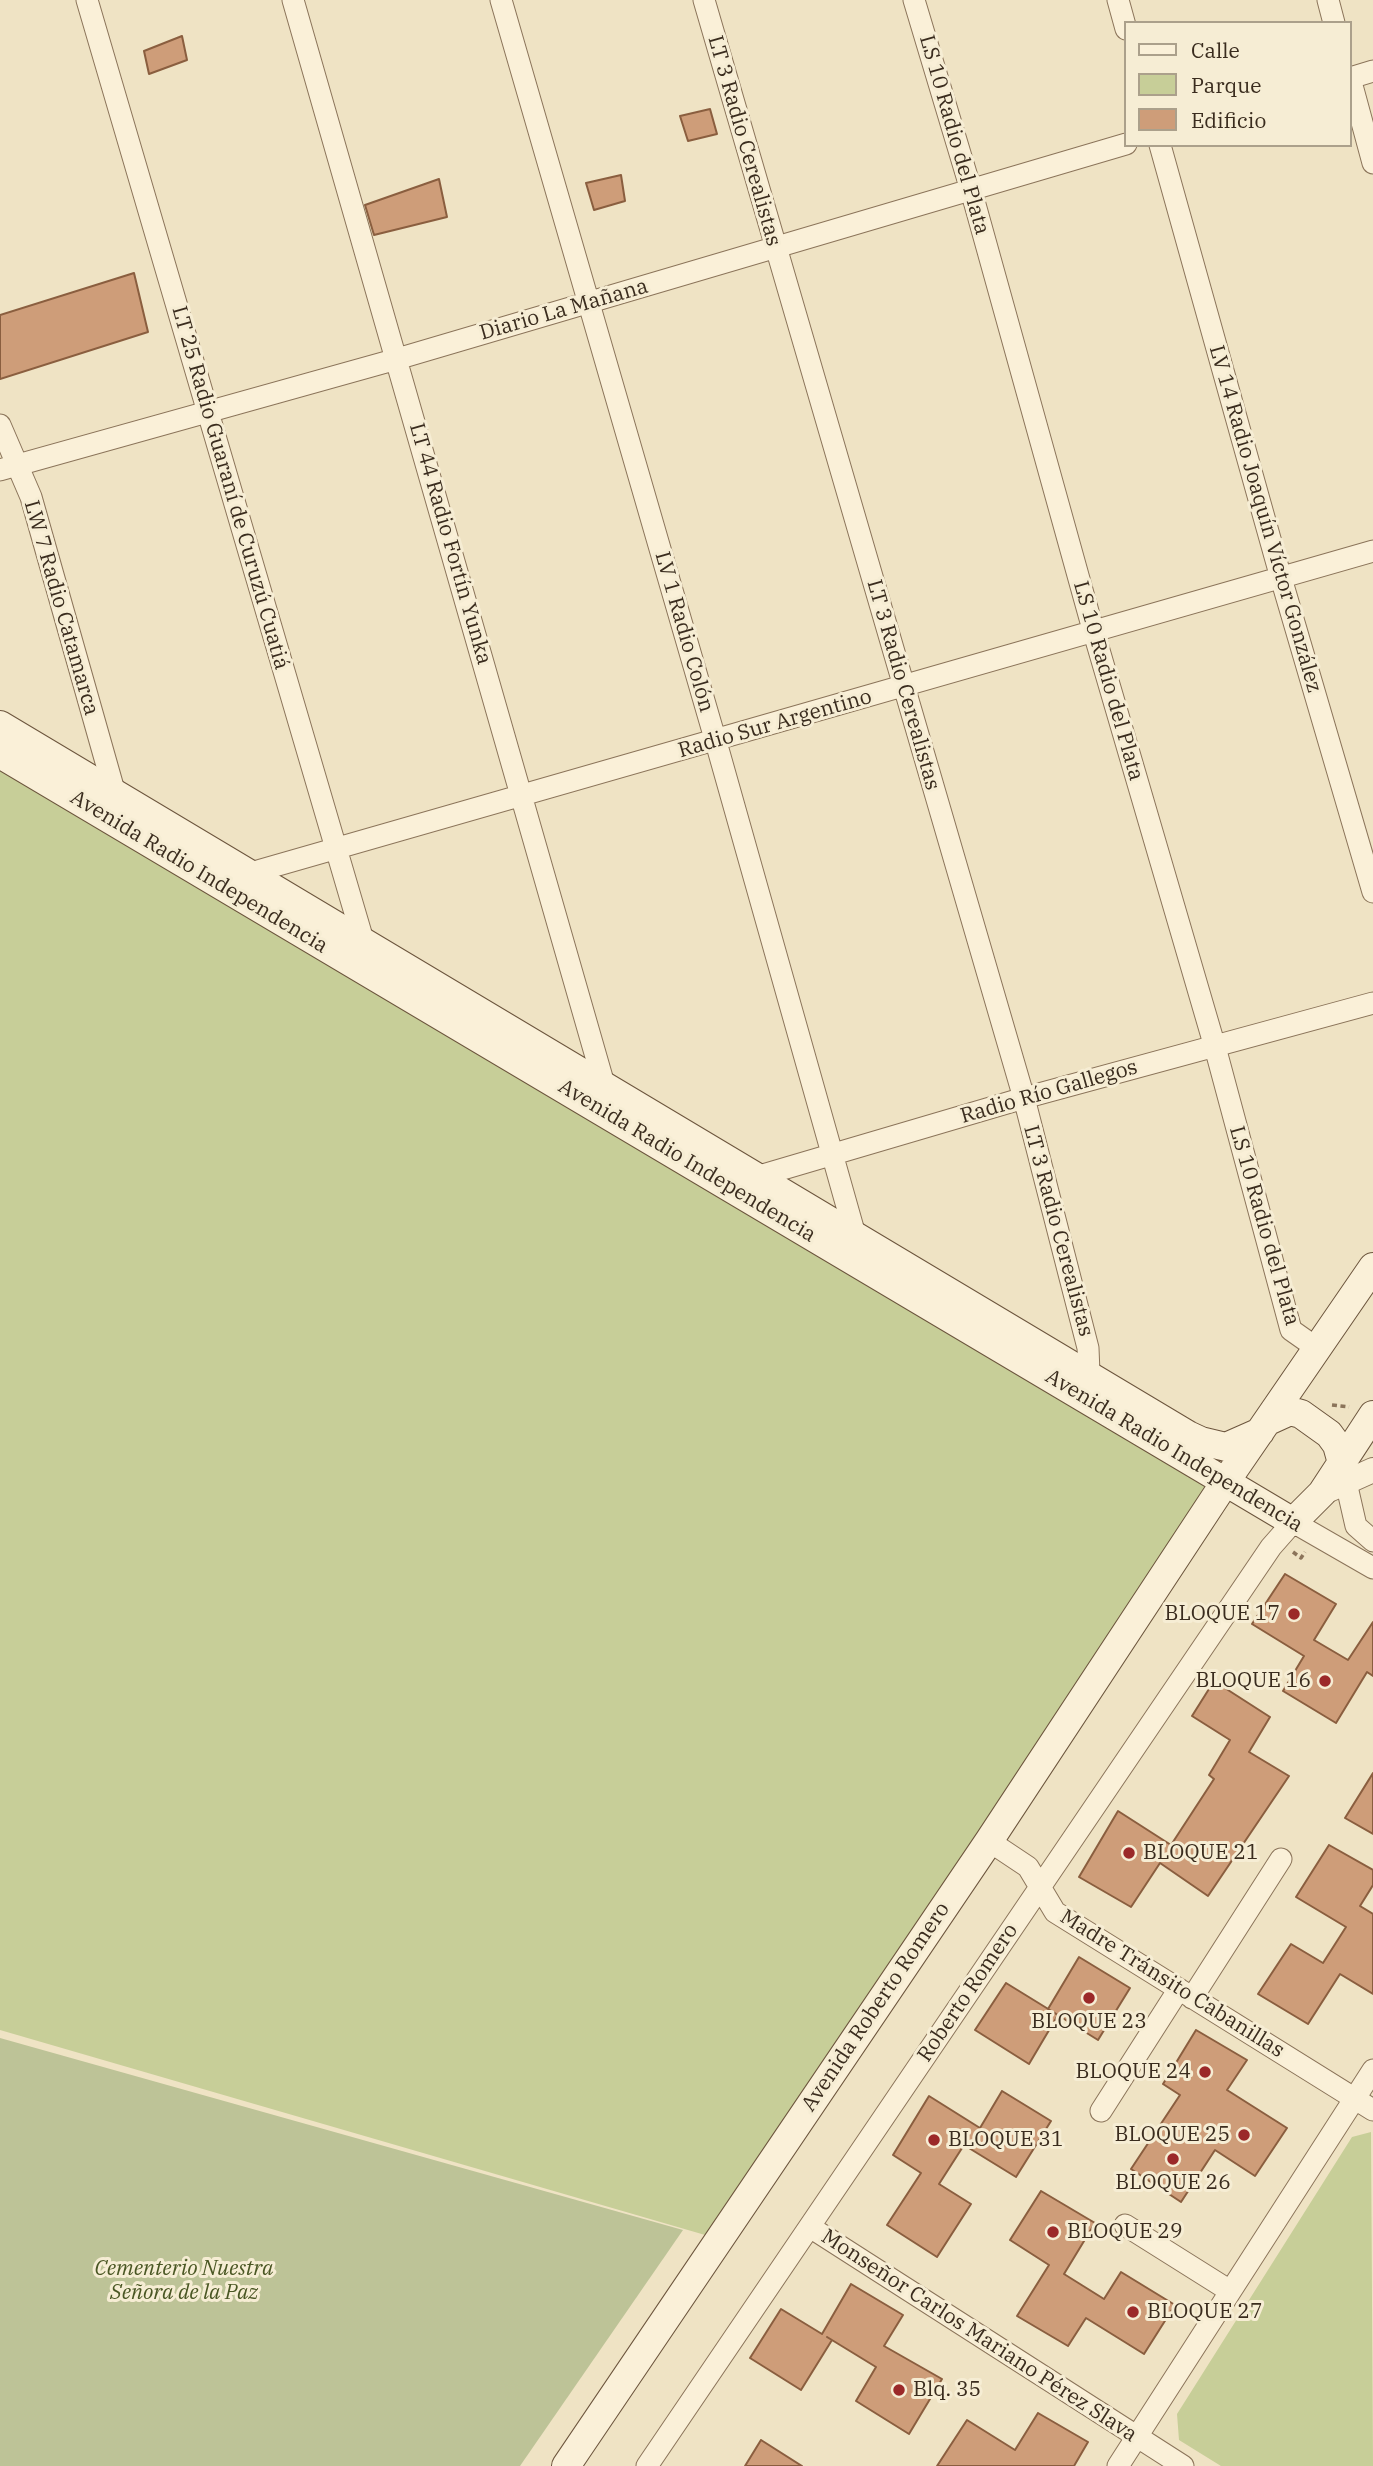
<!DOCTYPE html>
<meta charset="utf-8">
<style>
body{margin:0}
#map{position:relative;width:1373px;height:2466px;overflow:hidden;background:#efe3c4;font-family:"IBM Plex Serif",serif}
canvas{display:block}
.legend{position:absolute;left:1124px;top:21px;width:228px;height:126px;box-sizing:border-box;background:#f6edd4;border:2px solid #aba08b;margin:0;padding:9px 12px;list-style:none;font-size:21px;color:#3a2c1e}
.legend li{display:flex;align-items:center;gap:14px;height:35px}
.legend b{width:35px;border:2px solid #aba08b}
</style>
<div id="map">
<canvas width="1373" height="2466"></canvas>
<ul class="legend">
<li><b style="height:9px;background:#faf0d8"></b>Calle</li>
<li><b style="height:19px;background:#c7ce98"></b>Parque</li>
<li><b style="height:19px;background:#ce9d79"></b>Edificio</li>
</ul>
</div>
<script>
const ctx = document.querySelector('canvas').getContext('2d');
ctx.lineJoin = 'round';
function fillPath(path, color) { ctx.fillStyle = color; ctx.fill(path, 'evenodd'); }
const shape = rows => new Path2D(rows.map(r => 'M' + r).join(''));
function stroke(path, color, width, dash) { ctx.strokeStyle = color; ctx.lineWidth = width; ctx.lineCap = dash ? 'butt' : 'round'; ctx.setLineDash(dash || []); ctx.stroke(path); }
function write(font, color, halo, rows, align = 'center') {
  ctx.font = font + ' "IBM Plex Serif",serif'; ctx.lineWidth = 6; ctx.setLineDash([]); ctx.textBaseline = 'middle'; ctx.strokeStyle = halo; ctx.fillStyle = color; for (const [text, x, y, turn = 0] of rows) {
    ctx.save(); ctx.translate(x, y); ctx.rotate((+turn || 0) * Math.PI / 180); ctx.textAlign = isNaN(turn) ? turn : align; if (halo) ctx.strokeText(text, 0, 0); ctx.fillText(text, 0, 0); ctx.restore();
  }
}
const green = shape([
 [0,759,1214,1484,712,2237,0,2030],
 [1371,2132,1373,2466,1221,2466,1179,2440,1177,2414,1352,2137]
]);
const cemetery = shape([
 [0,2038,683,2230,520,2466,0,2466]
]);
const building = shape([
 [182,36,187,60,149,74,144,51,182,36],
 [710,109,717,134,688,141,680,116,710,109],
 [621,175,625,201,594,210,586,183,621,175],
 [439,179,447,217,374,235,365,205,439,179],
 [134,273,148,332,0,379,0,315,134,273],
 [1285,1574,1336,1604,1314,1640,1348,1660,1373,1622,1373,1676,1367,1672,1336,1723,1283,1691,1304,1656,1252,1624,1285,1574],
 [1214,1681,1270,1717,1249,1752,1289,1776,1208,1896,1160,1863,1131,1907,1079,1877,1118,1811,1171,1845,1214,1779,1209,1775,1230,1740,1192,1716,1214,1681],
 [1373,1773,1373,1834,1345,1818,1373,1773],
 [1329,1845,1373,1870,1373,1885,1360,1906,1373,1914,1373,1994,1340,1974,1308,2024,1258,1994,1291,1944,1323,1963,1346,1927,1296,1897,1329,1845],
 [1079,1957,1130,1988,1098,2040,1048,2009,1079,1957],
 [1006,1983,1058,2015,1029,2064,975,2030,1006,1983],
 [1196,2030,1247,2060,1227,2090,1287,2128,1255,2176,1215,2150,1181,2202,1131,2169,1180,2095,1163,2084,1196,2030],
 [1002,2091,1051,2121,1016,2177,964,2145,939,2184,971,2204,937,2257,887,2225,921,2173,893,2155,929,2096,980,2128,1002,2091],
 [1041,2191,1095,2223,1064,2274,1104,2299,1121,2272,1175,2305,1144,2354,1086,2318,1068,2346,1017,2316,1049,2265,1010,2240,1041,2191],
 [851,2284,903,2315,884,2346,942,2379,909,2434,856,2401,876,2367,827,2337,832,2340,801,2390,750,2358,781,2309,822,2334,851,2284],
 [1038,2413,1088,2442,1074,2466,937,2466,967,2420,1015,2450,1038,2413],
 [761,2440,802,2466,745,2466,761,2440]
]);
const path = shape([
 [1332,1405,1349,1407],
 [1293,1552,1301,1558,1305,1552]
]);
const minor = shape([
 [87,0,365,947],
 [293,0,605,1088],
 [501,0,716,742,857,1242],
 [704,0,1024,1098,1088,1348,1089,1373],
 [914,0,971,190,1094,633,1215,1047,1291,1330,1318,1349],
 [1118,0,1126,29],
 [1328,0,1334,23],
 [1350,78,1373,163],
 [1350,78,1373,71],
 [1160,145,1281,578,1373,892],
 [0,425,31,497,115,794],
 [0,470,397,359,1126,144],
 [240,876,1373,551],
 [749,1179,1024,1098,1373,1003],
 [1343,1469,1356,1526,1373,1541],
 [989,1841,1028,1867,1055,1912,1373,2110],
 [1192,1998,1281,1859],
 [1101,2111,1179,1989],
 [1125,2225,1230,2291],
 [810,2227,1183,2466],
 [647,2466,1271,1547,1293,1522,1373,1568],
 [1118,2466,1373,2070]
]);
const tertiary = shape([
 [1322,1493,1373,1470]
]);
const secondary = shape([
 [0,725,1188,1435,1201,1441,1226,1447,1260,1432],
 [0,754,1293,1522,1322,1493,1373,1415],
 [1268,1421,1290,1411,1301,1414,1329,1434,1337,1445,1342,1463],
 [566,2466,989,1841,1226,1481,1373,1267]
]);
const markers = [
 [1294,1614,7,"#9b2929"],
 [1325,1681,7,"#9b2929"],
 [1129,1853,7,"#9b2929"],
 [1089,1998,7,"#9b2929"],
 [1205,2072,7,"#9b2929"],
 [1244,2135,7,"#9b2929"],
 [934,2140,7,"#9b2929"],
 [1173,2159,7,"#9b2929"],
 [1053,2232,7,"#9b2929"],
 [1133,2312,7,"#9b2929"],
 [899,2390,7,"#9b2929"]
];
const streetNames = [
 ["LS 10 Radio del Plata",954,135,74],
 ["LT 3 Radio Cerealistas",744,141,74],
 ["Diario La Mañana",564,310,-16],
 ["LT 25 Radio Guaraní de Curuzú Cuatiá",230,488,74],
 ["LV 14 Radio Joaquín Víctor González",1265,519,74],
 ["LT 44 Radio Fortín Yunka",450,544,74],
 ["LW 7 Radio Catamarca",61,608,74],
 ["LV 1 Radio Colón",684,632,74],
 ["LS 10 Radio del Plata",1108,681,74],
 ["LT 3 Radio Cerealistas",903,685,74],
 ["Radio Sur Argentino",775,724,-16],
 ["Avenida Radio Independencia",199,872,31],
 ["Radio Río Gallegos",1049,1092,-16],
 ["Avenida Radio Independencia",687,1161,31],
 ["LS 10 Radio del Plata",1264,1226,74],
 ["LT 3 Radio Cerealistas",1058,1231,75],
 ["Avenida Radio Independencia",1174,1451,31],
 ["Madre Tránsito Cabanillas",1172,1984,32],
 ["Roberto Romero",968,1993,-56],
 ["Avenida Roberto Romero",876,2007,-56],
 ["Monseñor Carlos Mariano Pérez Slava",979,2336,33]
];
const poiNames = [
 ["BLOQUE 17",1280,1614,"right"],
 ["BLOQUE 16",1311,1681,"right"],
 ["BLOQUE 21",1143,1853],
 ["BLOQUE 23",1089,2022,"center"],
 ["BLOQUE 24",1191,2072,"right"],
 ["BLOQUE 25",1230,2135,"right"],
 ["BLOQUE 31",948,2140],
 ["BLOQUE 26",1173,2183,"center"],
 ["BLOQUE 29",1067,2232],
 ["BLOQUE 27",1147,2312],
 ["Blq. 35",913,2390]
];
const parkNames = [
 ["Cementerio Nuestra",184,2269],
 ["Señora de la Paz",184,2293]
];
fillPath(green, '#c7ce98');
fillPath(cemetery, '#bdc397');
fillPath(building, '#ce9d79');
stroke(building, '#8a5e3f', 2);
stroke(minor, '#8b745a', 23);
stroke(tertiary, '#8b745a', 26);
stroke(secondary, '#6c553d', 30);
stroke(path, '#8b745a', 3.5, [5, 3.5]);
stroke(minor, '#faf0d8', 21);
stroke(tertiary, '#faf0d8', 24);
stroke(secondary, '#faf0d8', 28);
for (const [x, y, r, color] of markers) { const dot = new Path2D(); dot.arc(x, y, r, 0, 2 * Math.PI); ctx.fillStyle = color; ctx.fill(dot); stroke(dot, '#f6edd4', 2.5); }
write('21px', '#3a2c1e', '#f6edd4', streetNames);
write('21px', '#3a2c1e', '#f6edd4', poiNames, 'left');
write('italic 21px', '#4a5724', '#f6edd4', parkNames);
</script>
